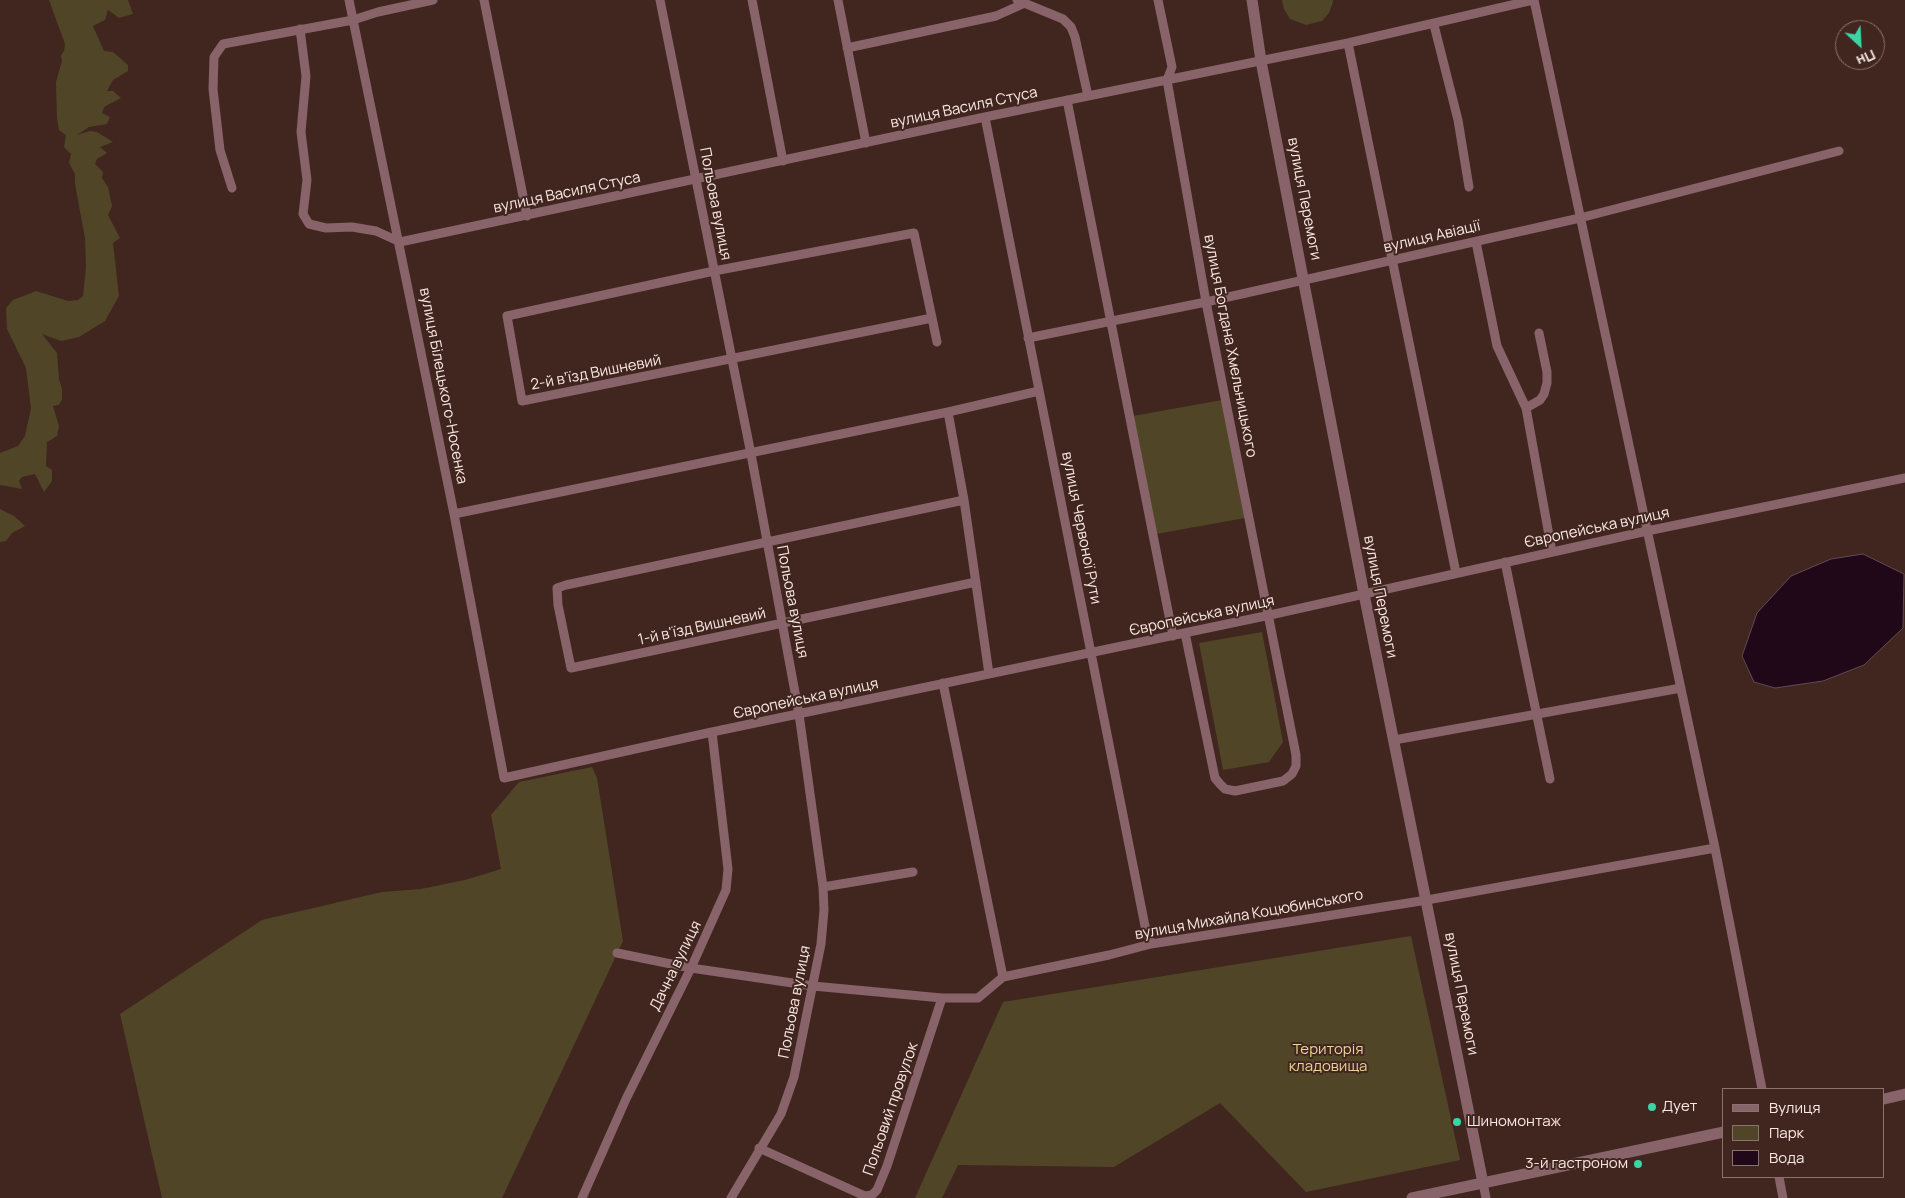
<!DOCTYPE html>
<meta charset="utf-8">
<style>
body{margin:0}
#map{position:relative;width:1905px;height:1198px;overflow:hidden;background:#40261f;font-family:Manrope,sans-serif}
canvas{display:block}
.legend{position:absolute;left:1722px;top:1088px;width:162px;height:90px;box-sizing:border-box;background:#40261f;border:1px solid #8a736d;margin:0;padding:6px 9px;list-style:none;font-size:15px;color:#fae7e3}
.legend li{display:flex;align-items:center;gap:10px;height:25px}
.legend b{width:25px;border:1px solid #8a736d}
.north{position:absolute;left:1835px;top:20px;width:50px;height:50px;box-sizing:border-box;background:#40261f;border:1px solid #8a736d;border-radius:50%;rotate:155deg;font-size:14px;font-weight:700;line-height:20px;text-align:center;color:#fae7e3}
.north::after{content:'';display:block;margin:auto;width:18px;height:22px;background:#3ad4a5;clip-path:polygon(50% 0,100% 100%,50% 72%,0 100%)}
</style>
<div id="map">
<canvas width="1905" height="1198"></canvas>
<ul class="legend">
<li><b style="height:6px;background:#88636a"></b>Вулиця</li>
<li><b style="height:14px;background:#514527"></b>Парк</li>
<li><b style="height:14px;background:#200819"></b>Вода</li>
</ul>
<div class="north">Пн</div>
</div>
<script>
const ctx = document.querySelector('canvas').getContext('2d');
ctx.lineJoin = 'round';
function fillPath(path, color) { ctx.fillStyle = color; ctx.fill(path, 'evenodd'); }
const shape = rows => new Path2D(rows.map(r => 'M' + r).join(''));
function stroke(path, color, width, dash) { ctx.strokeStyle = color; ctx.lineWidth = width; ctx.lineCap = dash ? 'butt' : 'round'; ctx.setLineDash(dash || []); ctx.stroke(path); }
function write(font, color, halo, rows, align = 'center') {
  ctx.font = font + ' Manrope,sans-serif'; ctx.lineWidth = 4; ctx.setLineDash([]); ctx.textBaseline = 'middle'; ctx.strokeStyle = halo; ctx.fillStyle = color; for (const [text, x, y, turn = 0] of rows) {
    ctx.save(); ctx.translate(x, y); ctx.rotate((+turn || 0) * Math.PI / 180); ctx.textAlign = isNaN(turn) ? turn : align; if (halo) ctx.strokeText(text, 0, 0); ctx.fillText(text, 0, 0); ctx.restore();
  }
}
const green = shape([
 [49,0,128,0,133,14,119,18,108,10,105,20,93,26,104,51,113,52,128,65,128,71,113,80,107,91,113,91,121,98,104,107,102,113,110,117,107,124,89,127,77,135,90,131,97,132,113,142,100,147,107,153,97,159,95,164,103,172,102,178,108,187,112,206,108,215,120,238,113,243,119,296,105,321,79,337,61,341,42,334,57,353,59,379,62,389,62,399,59,405,53,406,59,426,57,436,47,442,46,466,52,470,52,481,44,492,35,474,22,477,19,481,22,489,0,485,0,453,18,446,25,436,31,408,26,368,7,329,6,308,13,300,36,291,68,301,78,300,83,296,86,267,85,238,75,184,75,174,69,163,71,154,64,147,66,135,59,130,57,118,56,82,62,61,61,56,64,51,65,44],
 [1282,0,1333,0,1333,2,1329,13,1322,21,1306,25,1290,19,1284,9],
 [1222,400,1245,518,1156,534,1133,416],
 [0,509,14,516,25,526,12,533,6,541,0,542],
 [1262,632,1283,742,1269,762,1223,770,1199,643],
 [592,767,597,778,623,941,502,1198,162,1198,120,1014,262,920,382,892,421,889,465,880,501,869,491,815,519,782],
 [1411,936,1460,1160,1306,1192,1220,1103,1114,1167,958,1165,942,1198,915,1198,1003,1002]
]);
const water = shape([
 [1863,554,1904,574,1903,628,1864,665,1823,681,1775,688,1754,682,1742,656,1757,613,1791,576,1831,559,1863,554]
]);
const minor = shape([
 [349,0,454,514,504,778,712,732,1270,615,1647,531,1905,478],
 [484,0,527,216],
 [660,0,751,454,799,714,823,887,824,910,821,944,794,1077,781,1114,731,1198],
 [752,0,783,161],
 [838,0,866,143],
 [1017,0,1063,19,1071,27,1075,37,1088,96],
 [1158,0,1172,67,1167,80,1206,302,1296,755,1296,766,1292,774,1283,781,1235,791,1225,789,1220,784,1215,778,1185,633],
 [1534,0,1715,848,1762,1089],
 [1434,25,1458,120,1469,187],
 [300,29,306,76,301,132,307,180,303,214,309,224,326,228,352,227,376,231,400,242,985,117,1348,43,1533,0],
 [1348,43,1456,573],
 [847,48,996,16,1025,3],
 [1067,100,1173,636],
 [985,117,1145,926,1151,944],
 [232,188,220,150,213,89,214,57,223,44,353,20,378,12,433,0],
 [914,233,932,318,522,401,507,316,714,271,914,233],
 [1476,242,1497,346,1526,408,1552,552],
 [932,318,937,342],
 [1028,338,1206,302,1580,218,1839,151],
 [1526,408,1540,400,1544,394,1547,383,1547,372,1539,333],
 [948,412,1039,391],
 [964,500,566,585,557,588,558,605,571,668,976,582],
 [454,514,948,412,964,500,989,674],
 [1505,562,1550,779],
 [943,683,1003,977],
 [1394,740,1681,688],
 [823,887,913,872],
 [617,953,691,968,813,986,942,998,978,998,1003,977,1109,955,1151,944,1427,900,1715,848],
 [759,1148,865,1196,872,1195,877,1190,887,1166,942,998],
 [1779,1177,1783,1198],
 [1483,1183,1486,1198],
 [582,1198,626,1099,691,968,726,890,728,869,712,732]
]);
const tertiary = shape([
 [1252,0,1261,61,1364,594,1483,1183],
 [1884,1099,1905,1094],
 [1412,1198,1724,1132]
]);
const markers = [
 [1652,1107,5,"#3ad4a5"],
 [1457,1122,5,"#3ad4a5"],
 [1638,1164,5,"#3ad4a5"]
];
const streetNames = [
 ["вулиця Василя Стуса",964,108,-12],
 ["вулиця Василя Стуса",567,193,-12],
 ["вулиця Перемоги",1304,199,79],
 ["Польова вулиця",715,204,79],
 ["вулиця Авіації",1432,237,-13],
 ["вулиця Богдана Хмельницького",1230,346,79],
 ["2-й вʼїзд Вишневий",596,373,-11],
 ["вулиця Білецького-Носенка",443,386,79],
 ["вулиця Червоної Рути",1081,528,79],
 ["Європейська вулиця",1597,528,-12],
 ["вулиця Перемоги",1380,597,79],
 ["Польова вулиця",792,602,79],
 ["Європейська вулиця",1202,616,-12],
 ["1-й в'їзд Вишневий",702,627,-12],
 ["Європейська вулиця",806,699,-12],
 ["вулиця Михайла Коцюбинського",1249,915,-10],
 ["Дачна вулиця",676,966,-64],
 ["вулиця Перемоги",1461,994,79],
 ["Польова вулиця",795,1002,-79],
 ["Польовий провулок",891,1109,-71]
];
const parkNames = [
 ["Територія",1328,1050],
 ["кладовища",1328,1067]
];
const poiNames = [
 ["Дует",1662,1107],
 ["Шиномонтаж",1467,1122],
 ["3-й гастроном",1628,1164,"right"]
];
fillPath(green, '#514527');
fillPath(water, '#200819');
stroke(water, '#614b56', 1);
stroke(minor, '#88636a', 9);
stroke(tertiary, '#88636a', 11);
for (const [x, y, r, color] of markers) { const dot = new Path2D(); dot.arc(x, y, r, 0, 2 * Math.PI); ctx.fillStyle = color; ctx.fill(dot); stroke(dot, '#40261f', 2); }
write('15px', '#fae7e3', '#40261f', streetNames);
write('15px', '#ebd298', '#40261f', parkNames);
write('15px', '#fae7e3', '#40261f', poiNames, 'left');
</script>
